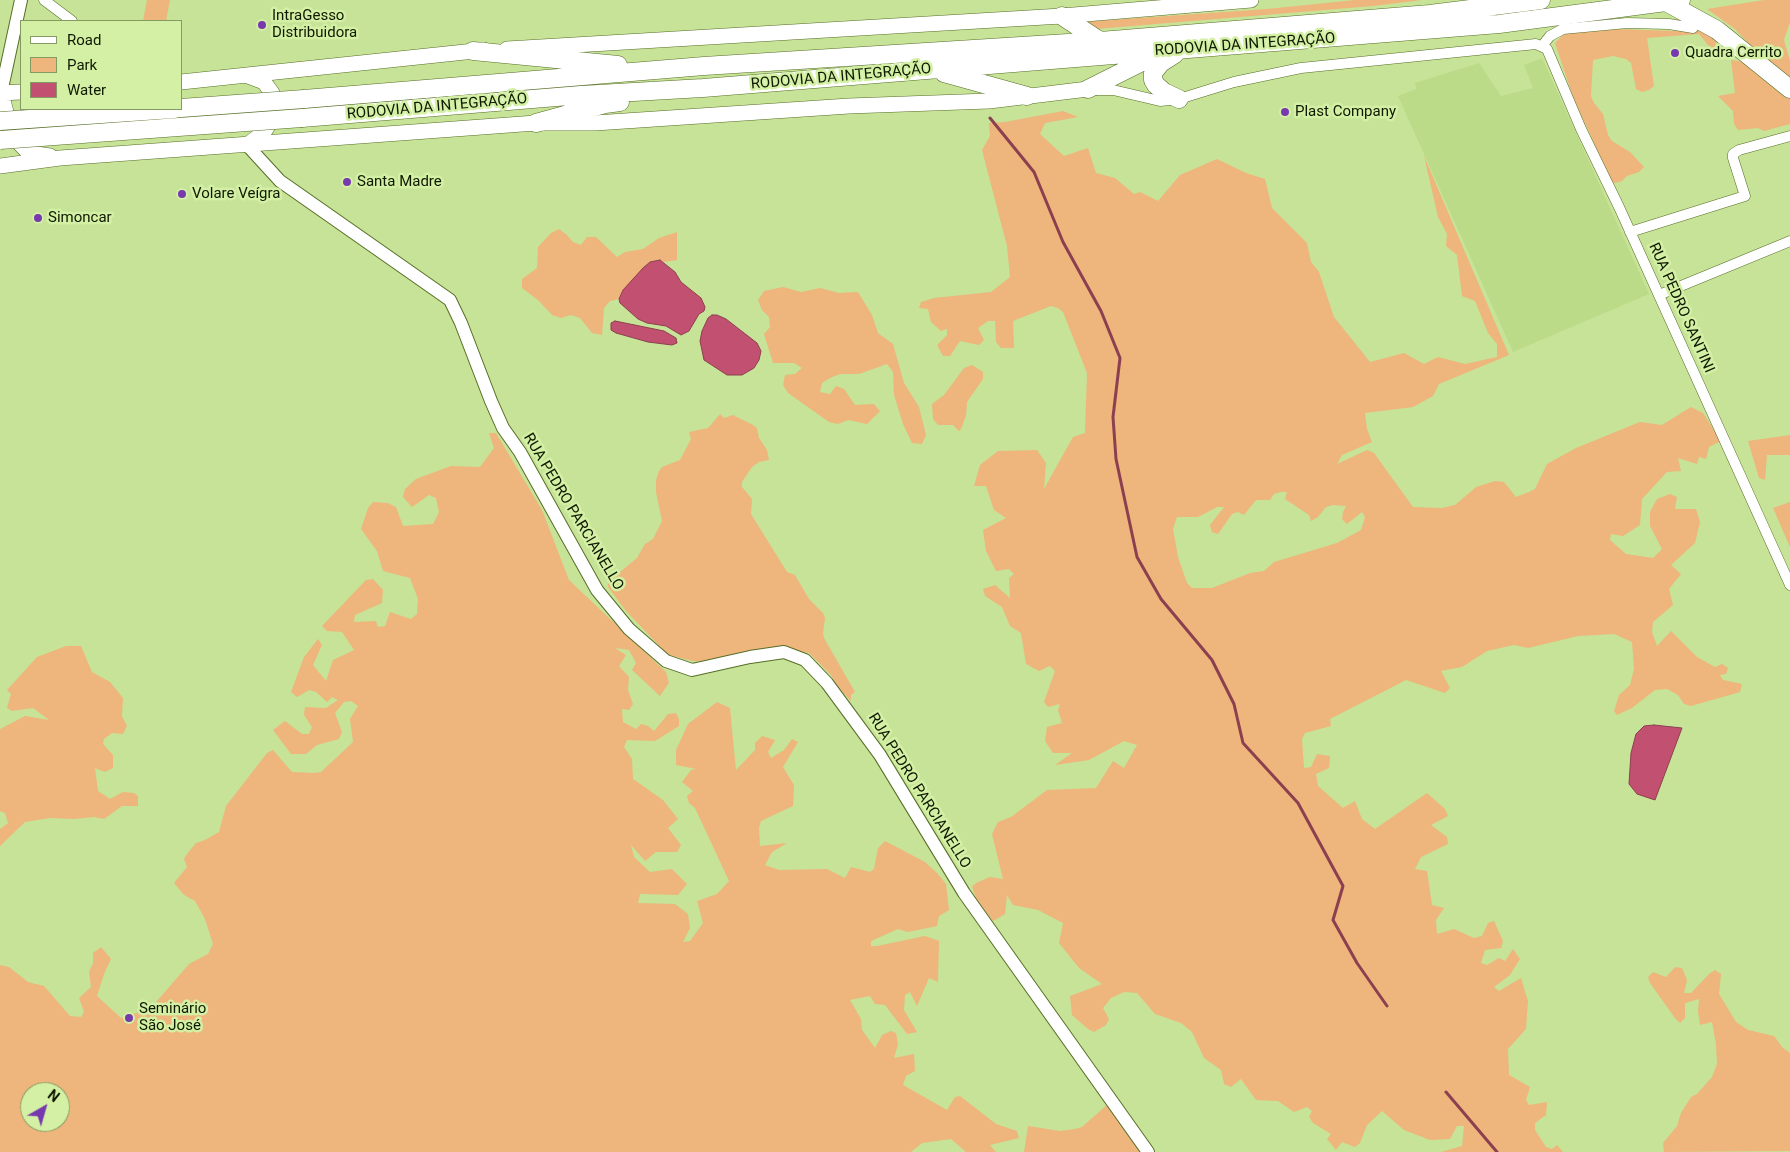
<!DOCTYPE html>
<meta charset="utf-8">
<style>
body{margin:0}
#map{position:relative;width:1790px;height:1152px;overflow:hidden;background:#c6e398;font-family:Roboto,sans-serif}
canvas{display:block}
.legend{position:absolute;left:20px;top:20px;width:162px;height:90px;box-sizing:border-box;background:#d3f0a4;border:1px solid #859a62;margin:0;padding:6px 9px;list-style:none;font-size:15px;color:#0f1800}
.legend li{display:flex;align-items:center;gap:10px;height:25px}
.legend b{width:25px;border:1px solid #859a62}
.north{position:absolute;left:20px;top:1082px;width:50px;height:50px;box-sizing:border-box;background:#d3f0a4;border:1px solid #859a62;border-radius:50%;rotate:38deg;font-size:14px;font-weight:700;line-height:20px;text-align:center;color:#0f1800}
.north::after{content:'';display:block;margin:auto;width:18px;height:22px;background:#7739ae;clip-path:polygon(50% 0,100% 100%,50% 72%,0 100%)}
</style>
<div id="map">
<canvas width="1790" height="1152"></canvas>
<ul class="legend">
<li><b style="height:6px;background:#fff"></b>Road</li>
<li><b style="height:14px;background:#eeb57c"></b>Park</li>
<li><b style="height:14px;background:#c25171"></b>Water</li>
</ul>
<div class="north">N</div>
</div>
<script>
const ctx = document.querySelector('canvas').getContext('2d');
ctx.lineJoin = 'round';
function fillPath(path, color) { ctx.fillStyle = color; ctx.fill(path, 'evenodd'); }
const shape = rows => new Path2D(rows.map(r => 'M' + r).join(''));
function stroke(path, color, width, dash) { ctx.strokeStyle = color; ctx.lineWidth = width; ctx.lineCap = dash ? 'butt' : 'round'; ctx.setLineDash(dash || []); ctx.stroke(path); }
function write(font, color, halo, rows, align = 'center') {
  ctx.font = font + ' Roboto,sans-serif'; ctx.lineWidth = 5; ctx.setLineDash([]); ctx.textBaseline = 'middle'; ctx.strokeStyle = halo; ctx.fillStyle = color; for (const [text, x, y, turn = 0] of rows) {
    ctx.save(); ctx.translate(x, y); ctx.rotate((+turn || 0) * Math.PI / 180); ctx.textAlign = isNaN(turn) ? turn : align; if (halo) ctx.strokeText(text, 0, 0); ctx.fillText(text, 0, 0); ctx.restore();
  }
}
const built = shape([
 [1542,58,1649,294,1513,352,1398,96,1416,89,1415,83,1479,63,1501,96,1533,88,1524,65]
]);
const green = shape([
 [147,0,170,0,166,21,143,21],
 [1355,0,1422,0,1373,6,1096,29,1081,22,1267,9],
 [1764,0,1790,0,1790,22,1784,40,1790,61,1790,82,1750,45,1735,29,1707,9],
 [1676,19,1701,25,1715,38,1717,46,1713,48,1708,45,1699,34,1647,38,1654,86,1649,90,1642,92,1636,89,1631,63,1626,59,1613,56,1593,60,1591,96,1594,103,1603,114,1608,135,1612,141,1630,152,1644,167,1639,172,1627,176,1622,181,1615,183,1609,182,1591,136,1574,100,1555,43,1563,35,1571,32,1614,29,1677,31],
 [1731,60,1745,62,1790,96,1790,124,1764,131,1758,128,1738,130,1734,124,1733,111,1718,96,1735,93],
 [1063,111,1078,117,1045,123,1040,134,1064,156,1088,148,1096,173,1115,178,1134,194,1140,192,1158,201,1180,175,1217,159,1246,173,1265,179,1272,208,1307,243,1311,262,1319,272,1334,317,1370,362,1404,353,1424,364,1438,357,1465,364,1497,357,1497,344,1488,333,1475,301,1462,296,1457,255,1446,246,1447,234,1438,217,1424,156,1509,355,1439,384,1433,396,1413,407,1365,413,1367,429,1372,442,1342,455,1337,464,1367,450,1374,453,1413,507,1442,508,1455,505,1476,487,1495,481,1504,482,1516,497,1529,492,1535,489,1547,464,1576,448,1640,422,1662,425,1691,407,1703,413,1721,441,1709,447,1706,459,1699,457,1697,464,1678,458,1681,471,1667,472,1642,499,1640,525,1623,536,1611,534,1610,540,1626,554,1653,558,1662,549,1650,526,1650,512,1657,499,1670,494,1677,497,1675,509,1696,509,1700,522,1695,543,1671,565,1681,574,1669,589,1673,605,1653,622,1652,632,1657,646,1671,631,1697,657,1715,667,1722,664,1728,668,1726,674,1720,675,1723,680,1742,684,1740,692,1691,706,1684,704,1678,695,1667,689,1655,690,1632,708,1617,715,1614,711,1619,695,1630,685,1634,669,1632,642,1614,634,1578,636,1528,648,1514,645,1487,651,1462,667,1441,671,1450,688,1445,693,1406,680,1330,719,1331,726,1305,733,1302,739,1304,768,1311,767,1317,754,1330,756,1329,768,1316,774,1318,786,1343,808,1355,801,1362,819,1375,829,1427,793,1445,809,1448,816,1431,825,1447,837,1448,844,1421,857,1415,869,1427,871,1432,905,1444,908,1436,920,1437,934,1454,929,1474,938,1482,936,1488,923,1494,921,1503,941,1501,948,1485,950,1481,963,1487,965,1499,958,1505,961,1513,949,1520,959,1510,975,1494,987,1499,991,1521,978,1528,1001,1526,1029,1508,1049,1509,1075,1530,1087,1526,1100,1529,1105,1547,1102,1546,1115,1535,1123,1535,1130,1546,1147,1552,1149,1557,1145,1563,1152,1441,1152,1462,1146,1464,1126,1457,1126,1450,1139,1430,1140,1404,1130,1382,1111,1367,1125,1360,1143,1355,1147,1342,1142,1336,1150,1327,1139,1331,1134,1313,1123,1309,1117,1312,1111,1307,1107,1294,1112,1278,1101,1256,1100,1241,1079,1231,1087,1224,1084,1221,1070,1204,1058,1192,1032,1181,1023,1155,1014,1137,993,1124,992,1111,998,1103,1008,1109,1019,1106,1025,1094,1032,1088,1029,1072,1015,1070,996,1102,984,1079,968,1059,943,1063,923,1038,910,1013,905,1007,895,1005,914,993,921,976,899,972,886,978,882,990,877,1003,879,992,834,998,822,1011,817,1047,790,1096,788,1113,761,1124,768,1137,745,1124,741,1089,760,1055,765,1072,753,1053,753,1045,741,1047,727,1062,723,1058,710,1060,704,1048,707,1044,702,1055,671,1050,666,1039,671,1026,664,1021,633,1010,626,1002,607,985,596,983,589,995,585,1010,598,1009,578,1014,574,1009,569,996,571,986,551,983,530,1006,518,994,510,986,486,974,486,980,465,998,451,1037,450,1046,463,1044,489,1073,437,1085,433,1087,373,1063,312,1058,308,1051,306,1013,321,1014,348,1001,348,996,342,995,321,988,321,978,328,984,340,979,345,960,341,950,356,943,356,937,345,947,335,947,329,941,331,931,322,928,309,919,308,921,302,934,298,991,292,1010,277,1007,246,982,150,990,136,989,123,1005,122],
 [1281,492,1287,492,1285,499,1309,515,1311,521,1318,517,1326,507,1333,505,1346,506,1343,512,1342,519,1347,524,1362,512,1365,517,1361,530,1337,543,1274,562,1264,571,1250,573,1212,588,1192,588,1187,583,1178,557,1173,529,1177,517,1198,517,1217,507,1224,507,1210,525,1212,532,1218,534,1232,514,1238,512,1244,515,1256,500,1270,500,1274,494],
 [559,229,567,235,573,242,581,245,587,237,596,237,617,257,625,252,643,249,659,238,677,232,677,260,664,262,660,260,623,290,619,299,610,301,604,308,602,335,592,333,580,318,571,315,561,318,552,315,538,300,522,288,522,279,537,268,538,247,551,233],
 [783,287,801,292,820,288,839,293,858,292,872,315,878,333,893,344,904,383,919,407,926,435,922,444,912,443,903,424,894,395,893,372,887,364,859,374,840,374,830,378,822,383,820,392,830,394,836,386,844,389,855,405,874,404,880,411,867,424,848,420,838,424,829,422,788,393,783,385,785,375,795,374,802,368,794,363,773,363,764,334,770,327,769,317,762,310,758,300,764,291],
 [972,365,983,372,983,379,967,402,966,416,961,429,959,431,953,425,938,425,933,419,932,404,944,395,964,368],
 [720,414,724,418,733,415,753,425,757,428,759,438,767,450,769,460,759,462,752,467,742,482,742,487,752,499,751,514,787,572,795,575,809,599,823,613,825,618,823,633,824,638,855,692,851,695,851,701,837,686,831,675,809,653,784,648,710,662,693,661,668,655,626,611,608,587,608,582,637,558,645,544,653,539,662,521,656,492,656,480,659,471,662,467,680,460,691,439,689,432,708,428],
 [489,433,496,433,542,510,569,580,666,672,669,683,660,696,632,670,636,663,629,650,615,648,626,655,619,666,629,677,628,690,633,704,629,710,622,709,623,722,636,729,641,724,648,726,654,731,668,714,676,713,679,719,679,726,655,741,627,740,624,747,632,759,633,779,663,800,678,819,668,828,681,845,677,852,656,852,645,861,631,845,634,857,650,872,672,869,687,884,678,895,640,894,638,903,675,904,688,914,690,928,683,942,690,941,703,923,697,901,717,894,729,881,695,808,689,803,687,796,693,791,682,782,691,770,696,769,676,765,676,750,688,724,717,702,730,708,736,770,755,750,755,743,762,736,775,740,768,752,771,758,784,750,792,739,798,742,783,767,794,785,793,806,761,821,759,828,760,846,787,843,772,852,765,865,779,870,827,869,845,878,851,867,870,872,874,869,878,848,885,841,925,862,938,874,946,884,949,910,939,916,937,926,908,932,898,929,871,941,871,946,877,946,925,936,939,941,938,982,929,978,917,1006,910,992,905,995,904,1010,917,1032,907,1034,885,1005,875,1004,870,996,850,1000,861,1019,862,1030,875,1048,882,1035,891,1031,896,1033,898,1044,894,1058,914,1054,915,1071,906,1076,903,1085,947,1110,955,1097,960,1096,996,1124,1017,1131,1019,1138,990,1145,996,1152,966,1152,951,1139,922,1143,911,1152,0,1152,0,965,9,967,28,982,44,986,70,1016,81,1017,84,1012,79,998,91,987,89,972,93,963,93,953,101,947,111,959,104,974,97,996,121,1018,151,1008,189,964,208,954,213,944,205,919,195,901,184,895,174,883,187,867,184,859,187,854,196,843,205,840,219,832,226,806,267,753,273,750,292,772,314,773,321,772,353,742,350,719,358,706,351,701,344,702,335,713,342,732,339,739,317,745,306,754,291,754,273,730,285,721,302,734,309,734,312,727,304,715,305,707,326,708,338,700,332,697,327,702,316,692,309,690,297,697,291,692,304,657,318,639,322,645,313,665,326,681,333,660,354,650,342,632,327,631,322,626,366,580,373,579,383,590,382,603,355,615,354,622,376,621,378,627,385,626,390,612,411,619,417,614,418,599,410,578,383,571,377,551,361,529,368,508,373,502,388,503,396,507,403,526,433,524,439,512,436,498,429,495,412,507,403,497,405,489,416,479,451,466,480,467,494,448],
 [30,1092,60,1092,60,1122,30,1122],
 [1790,435,1790,455,1767,455,1765,480,1759,478,1748,441],
 [1790,502,1790,547,1773,508],
 [66,646,81,646,92,672,110,682,123,698,122,716,127,726,123,734,112,733,104,739,103,744,113,755,113,768,105,772,95,768,98,791,110,799,123,792,134,793,138,796,138,806,122,806,104,819,94,817,74,819,50,818,25,822,0,846,0,829,8,823,5,813,0,811,0,729,25,716,49,720,33,708,12,711,7,708,11,694,7,690,37,657],
 [1675,967,1682,968,1687,980,1684,993,1691,993,1709,974,1715,970,1721,974,1719,994,1736,1022,1748,1030,1774,1036,1782,1047,1790,1053,1790,1151,1664,1152,1663,1143,1677,1126,1681,1113,1691,1097,1697,1094,1712,1077,1717,1064,1716,1044,1712,1022,1700,1025,1698,1011,1699,999,1685,1003,1685,1018,1680,1023,1675,1018,1650,983,1648,977,1653,972,1666,977],
 [1108,1104,1141,1152,1024,1152,1028,1126,1060,1131,1075,1129,1082,1127]
]);
const water = shape([
 [660,260,675,272,681,282,701,298,705,307,704,311,699,314,689,331,681,335,666,326,647,323,638,319,620,303,619,299,623,290,643,268,650,262,660,260],
 [712,315,717,315,726,319,757,343,761,351,759,360,754,368,742,375,727,375,704,360,700,341,702,331,708,318,712,315],
 [615,321,664,331,676,338,677,343,672,345,648,342,616,333,611,330,611,323,615,321],
 [1654,725,1682,728,1655,800,1637,794,1629,784,1631,753,1636,734,1644,726,1654,725]
]);
const stream = shape([
 [990,118,1034,172,1063,242,1101,311,1120,358,1113,417,1116,459,1137,557,1161,599,1212,660,1234,704,1243,743,1298,803,1343,886,1333,920,1357,963,1387,1006],
 [1446,1092,1497,1152]
]);
const minor = shape([
 [44,0,72,21],
 [1542,46,1550,36,1563,29,1627,23,1669,24,1693,28],
 [1094,90,1113,90,1160,101,1179,99,1234,82,1301,68,1536,44,1547,49,1581,129,1619,207,1790,585],
 [1630,232,1745,196,1733,158,1733,154,1739,150,1790,136],
 [1659,295,1790,241]
]);
const tertiary = shape([
 [1,93,21,0],
 [247,145,280,181,450,300,461,323,491,401,503,428,520,452,597,590,629,629,666,661,692,670,750,657,784,652,805,660,827,683,880,755,964,893,1148,1152]
]);
const secondary = shape([
 [507,49,1062,16,1251,0],
 [181,82,484,50],
 [0,93,21,92],
 [1,93,11,131,20,144,29,153,50,156],
 [247,145,264,132,273,118,274,103,272,93,264,82,248,76],
 [0,166,60,158,536,123,595,123,849,106,989,101,1088,89]
]);
const trunk = shape([
 [1666,2,1717,30,1790,89],
 [1062,16,1100,41],
 [473,51,618,65],
 [1175,54,1161,63,1153,73,1153,80,1156,85,1164,92,1179,99],
 [944,73,1027,96],
 [1088,89,1154,56],
 [304,99,704,66,1100,41,1430,14,1541,0],
 [302,118,581,95,703,88,1499,24,1681,0],
 [536,123,605,104,620,102]
]);
const trunkBridge = shape([
 [181,108,304,99],
 [0,121,174,109],
 [0,140,302,118]
]);
const markers = [
 [262,25,5,"#7739ae"],
 [1675,53,5,"#7739ae"],
 [1285,112,5,"#7739ae"],
 [347,182,5,"#7739ae"],
 [182,194,5,"#7739ae"],
 [38,218,5,"#7739ae"],
 [129,1018,5,"#7739ae"]
];
const poiNames = [
 ["IntraGesso",272,16],
 ["Distribuidora",272,33],
 ["Quadra Cerrito",1685,53],
 ["Plast Company",1295,112],
 ["Santa Madre",357,182],
 ["Volare Veígra",192,194],
 ["Simoncar",48,218],
 ["Seminário",139,1009],
 ["São José",139,1026]
];
const streetNames = [
 ["RODOVIA DA INTEGRAÇÃO",1245,45,-4],
 ["RODOVIA DA INTEGRAÇÃO",841,77,-5],
 ["RODOVIA DA INTEGRAÇÃO",437,107,-5],
 ["RUA PEDRO SANTINI",1681,308,66],
 ["RUA PEDRO PARCIANELLO",573,512,59],
 ["RUA PEDRO PARCIANELLO",919,791,58]
];
fillPath(built, '#bcdb88');
fillPath(green, '#eeb57c');
fillPath(water, '#c25171');
stroke(water, '#8c404f', 1);
stroke(stream, '#8c404f', 3);
stroke(minor, '#576e26', 11);
stroke(tertiary, '#576e26', 14);
stroke(secondary, '#576e26', 16);
stroke(trunk, '#576e26', 19);
stroke(minor, '#fff', 10);
stroke(tertiary, '#fff', 12);
stroke(secondary, '#fff', 15);
stroke(trunk, '#fff', 18);
stroke(trunkBridge, '#576e26', 19, []);
stroke(trunkBridge, '#fff', 18);
for (const [x, y, r, color] of markers) { const dot = new Path2D(); dot.arc(x, y, r, 0, 2 * Math.PI); ctx.fillStyle = color; ctx.fill(dot); stroke(dot, '#d3f0a4', 2); }
write('15px', '#0f1800', '#d3f0a4', poiNames, 'left');
write('15px', '#0f1800', '#d3f0a4', streetNames);
</script>
